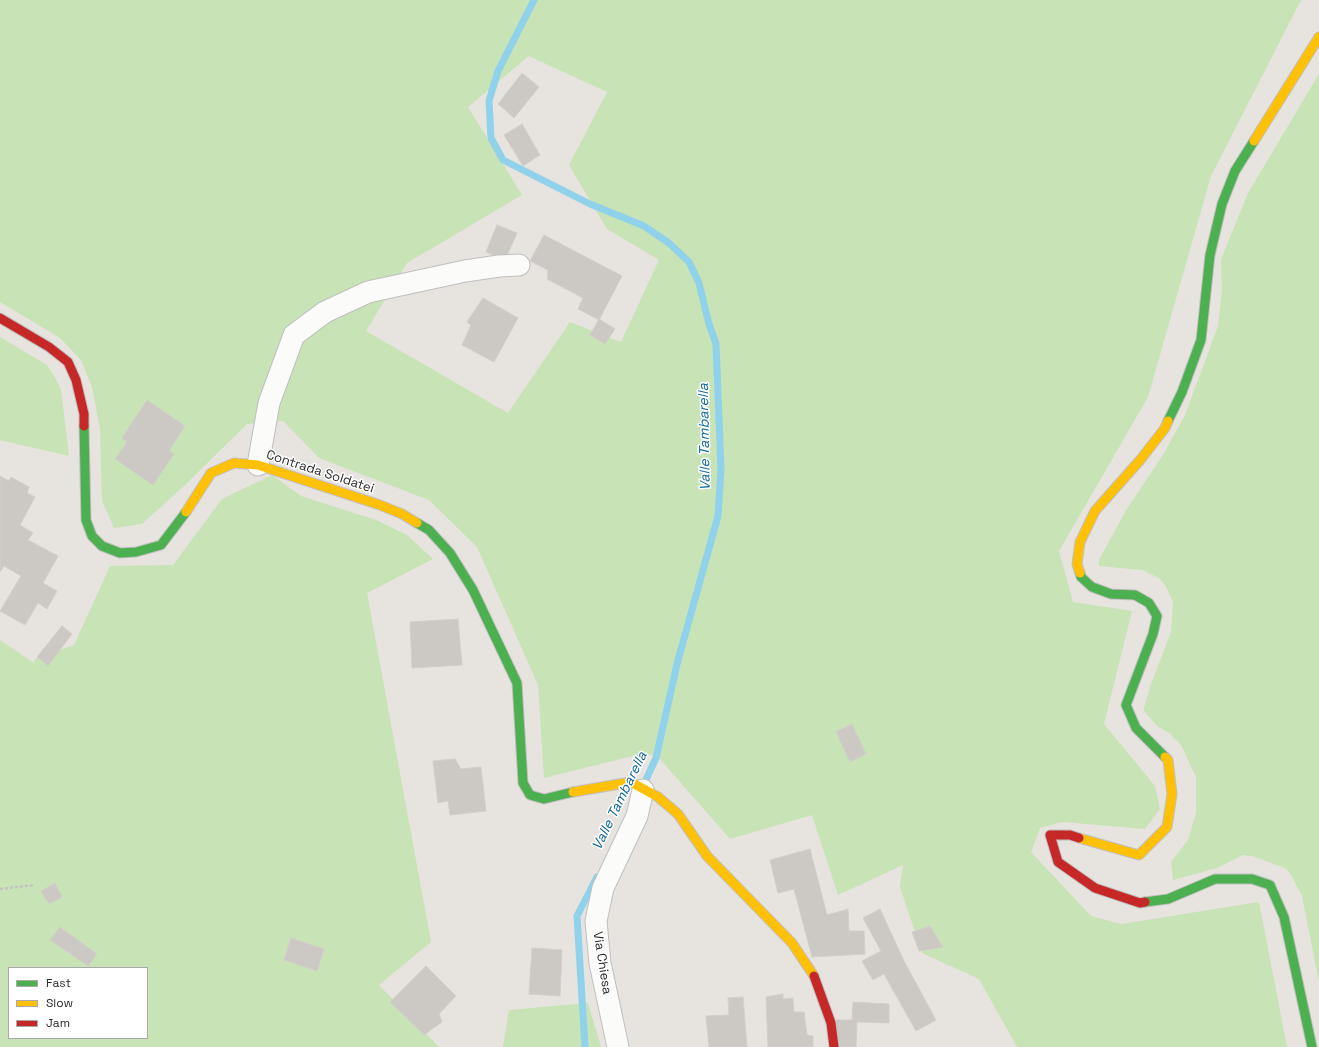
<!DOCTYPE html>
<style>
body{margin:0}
#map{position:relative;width:1319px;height:1047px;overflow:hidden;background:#e7e3de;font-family:"Space Grotesk",sans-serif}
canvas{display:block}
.legend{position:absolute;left:8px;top:967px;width:140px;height:72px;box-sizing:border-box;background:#fff;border:1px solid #a9a9a9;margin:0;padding:5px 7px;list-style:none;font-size:12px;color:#292929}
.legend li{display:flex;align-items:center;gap:8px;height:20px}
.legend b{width:20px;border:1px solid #a9a9a9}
</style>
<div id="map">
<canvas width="1319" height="1047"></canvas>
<ul class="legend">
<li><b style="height:5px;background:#4caf50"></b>Fast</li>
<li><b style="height:5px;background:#ffc107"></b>Slow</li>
<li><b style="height:5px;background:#c62828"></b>Jam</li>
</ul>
</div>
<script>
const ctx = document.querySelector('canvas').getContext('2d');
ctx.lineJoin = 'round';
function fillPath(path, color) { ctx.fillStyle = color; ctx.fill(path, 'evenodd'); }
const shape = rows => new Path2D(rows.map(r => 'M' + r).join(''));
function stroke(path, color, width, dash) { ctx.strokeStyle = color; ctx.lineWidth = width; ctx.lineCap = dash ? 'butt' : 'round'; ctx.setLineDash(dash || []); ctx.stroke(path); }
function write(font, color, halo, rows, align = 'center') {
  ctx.font = font + ' "Space Grotesk",sans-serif'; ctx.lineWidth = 3; ctx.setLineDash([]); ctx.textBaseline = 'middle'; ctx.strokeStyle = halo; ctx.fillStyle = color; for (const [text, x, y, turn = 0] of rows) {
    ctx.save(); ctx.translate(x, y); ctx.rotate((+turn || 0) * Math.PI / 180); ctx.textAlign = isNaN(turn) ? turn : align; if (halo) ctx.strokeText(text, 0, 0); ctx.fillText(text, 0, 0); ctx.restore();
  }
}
const green = shape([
 [0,0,1301,0,1211,176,1148,397,1059,551,1073,602,1132,611,1104,724,1155,786,1160,809,1145,829,1062,822,1040,828,1031,852,1091,916,1121,924,1259,902,1287,1047,1017,1047,979,979,922,953,900,887,903,865,838,895,812,815,730,839,659,758,645,753,544,778,538,685,477,547,429,500,319,458,283,421,247,424,185,485,142,524,114,528,102,501,100,429,92,387,81,360,60,338,0,302],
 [529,56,607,92,569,165,607,229,659,260,621,342,570,322,508,413,366,331,407,263,522,195,468,107],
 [1319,74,1319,982,1302,896,1290,873,1285,868,1252,856,1243,855,1217,868,1173,880,1171,862,1188,840,1196,813,1196,777,1181,745,1169,733,1157,726,1144,711,1144,708,1150,687,1171,632,1173,602,1165,585,1159,578,1142,570,1099,566,1099,560,1125,512,1163,455,1185,415,1218,326,1222,289,1221,260,1228,242,1248,193],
 [0,337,47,365,54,376,61,389,69,456,0,440],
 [272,475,301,496,376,520,407,535,433,559,367,593,431,942,379,985,439,1047,0,1047,0,640,34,663,35,659,74,645,110,566,173,565,222,499],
 [9,968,147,968,147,1038,9,1038],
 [588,1003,601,1047,503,1047,509,1010]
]);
const stream = shape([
 [534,0,498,71,489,101,491,138,503,160,590,204,644,226,669,243,689,262,699,283,709,324,716,344,721,469,718,516,677,664,656,758,643,786],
 [585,1047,577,916,597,877]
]);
const building = shape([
 [522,73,539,87,514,118,498,104,522,73],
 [522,124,540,155,523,166,504,135,522,124],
 [497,225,517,233,505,260,486,252,497,225],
 [544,235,622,276,599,320,578,309,583,298,547,279,548,270,530,261,544,235],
 [483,298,518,318,494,362,462,345,471,325,467,322,483,298],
 [599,319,615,329,605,344,590,335,599,319],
 [147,400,185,426,169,451,174,454,153,485,115,459,127,442,122,438,147,400],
 [0,476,9,481,11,477,29,487,27,493,35,497,20,525,33,533,28,540,58,556,43,583,57,591,47,609,38,603,25,625,0,611,21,576,4,566,0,572,0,476],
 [458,619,462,665,412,668,410,622,458,619],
 [62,626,72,634,48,666,37,657,62,626],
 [852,724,866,754,850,762,836,732,852,724],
 [455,759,461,769,481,767,486,811,450,815,448,801,438,803,433,761,455,759],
 [810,849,827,915,848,909,849,931,864,931,865,954,812,957,794,889,778,893,770,860,810,849],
 [55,883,62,897,49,904,41,891,55,883],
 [880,909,904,961,936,1020,916,1031,884,974,873,980,862,961,881,951,863,918,880,909],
 [930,926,943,947,919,951,912,932,930,926],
 [60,927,97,954,88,966,50,940,60,927],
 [291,938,324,949,317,971,284,960,291,938],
 [532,948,562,950,560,996,529,994,532,948],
 [426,966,456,996,439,1014,442,1022,424,1035,390,1002,426,966],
 [783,994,783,999,793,998,794,1012,804,1012,807,1035,813,1036,813,1047,768,1047,766,997,783,994],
 [743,997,747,1047,709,1047,706,1016,729,1015,728,998,743,997],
 [853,1002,889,1004,889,1023,857,1022,856,1047,836,1047,836,1020,852,1020,853,1002]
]);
const path = shape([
 [0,889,34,885]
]);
const street = shape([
 [258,465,269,403,294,335,325,312,368,292,465,271,499,266,519,265],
 [618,1047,600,963,596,921,603,888,637,816,643,790]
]);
const fast = shape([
 [1168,421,1182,392,1201,340,1210,255,1222,204,1235,171,1254,141],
 [84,426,86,520,92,536,102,546,120,553,136,552,161,545,186,512],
 [417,523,429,530,450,553,473,590,517,683,523,783,530,795,544,799,573,792],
 [1080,573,1081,577,1092,587,1111,594,1135,595,1149,603,1157,616,1153,634,1126,705,1136,728,1165,757],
 [1145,902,1168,899,1215,879,1252,879,1270,885,1284,917,1312,1047]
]);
const slow = shape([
 [1254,141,1319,37],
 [186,512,211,473,234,463,258,465,380,505,402,514,417,523],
 [1080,573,1077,564,1080,542,1095,511,1141,459,1165,428,1168,421],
 [573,792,631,782,658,797,678,814,707,856,792,943,814,976],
 [1079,838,1139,855,1167,827,1172,794,1168,760,1165,757]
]);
const jam = shape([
 [0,318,49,347,68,362,76,380,84,414,84,426],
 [1079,838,1070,835,1050,835,1058,862,1095,888,1140,903,1145,902],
 [814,976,831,1023,834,1047]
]);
const streetNames = [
 ["Contrada Soldatei",320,472,18],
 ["Via Chiesa",602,963,81]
];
const waterNames = [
 ["Valle Tambarella",705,437,-91],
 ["Valle Tambarella",620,801,-64]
];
fillPath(green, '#c8e3b6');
stroke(stream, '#90d2eb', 7);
fillPath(building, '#ccc9c5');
stroke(building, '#d2cfca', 1);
stroke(street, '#c0bfc0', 23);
stroke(fast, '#c0bfc0', 11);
stroke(slow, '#c0bfc0', 11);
stroke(jam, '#c0bfc0', 11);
stroke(path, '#c4c3c2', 2.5, [3, 2]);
stroke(street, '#fbfbfa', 21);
stroke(fast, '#4caf50', 9);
stroke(slow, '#ffc107', 9);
stroke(jam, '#c62828', 9);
write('13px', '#292929', '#fff', streetNames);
write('italic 14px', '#0c669a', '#fff', waterNames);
</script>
